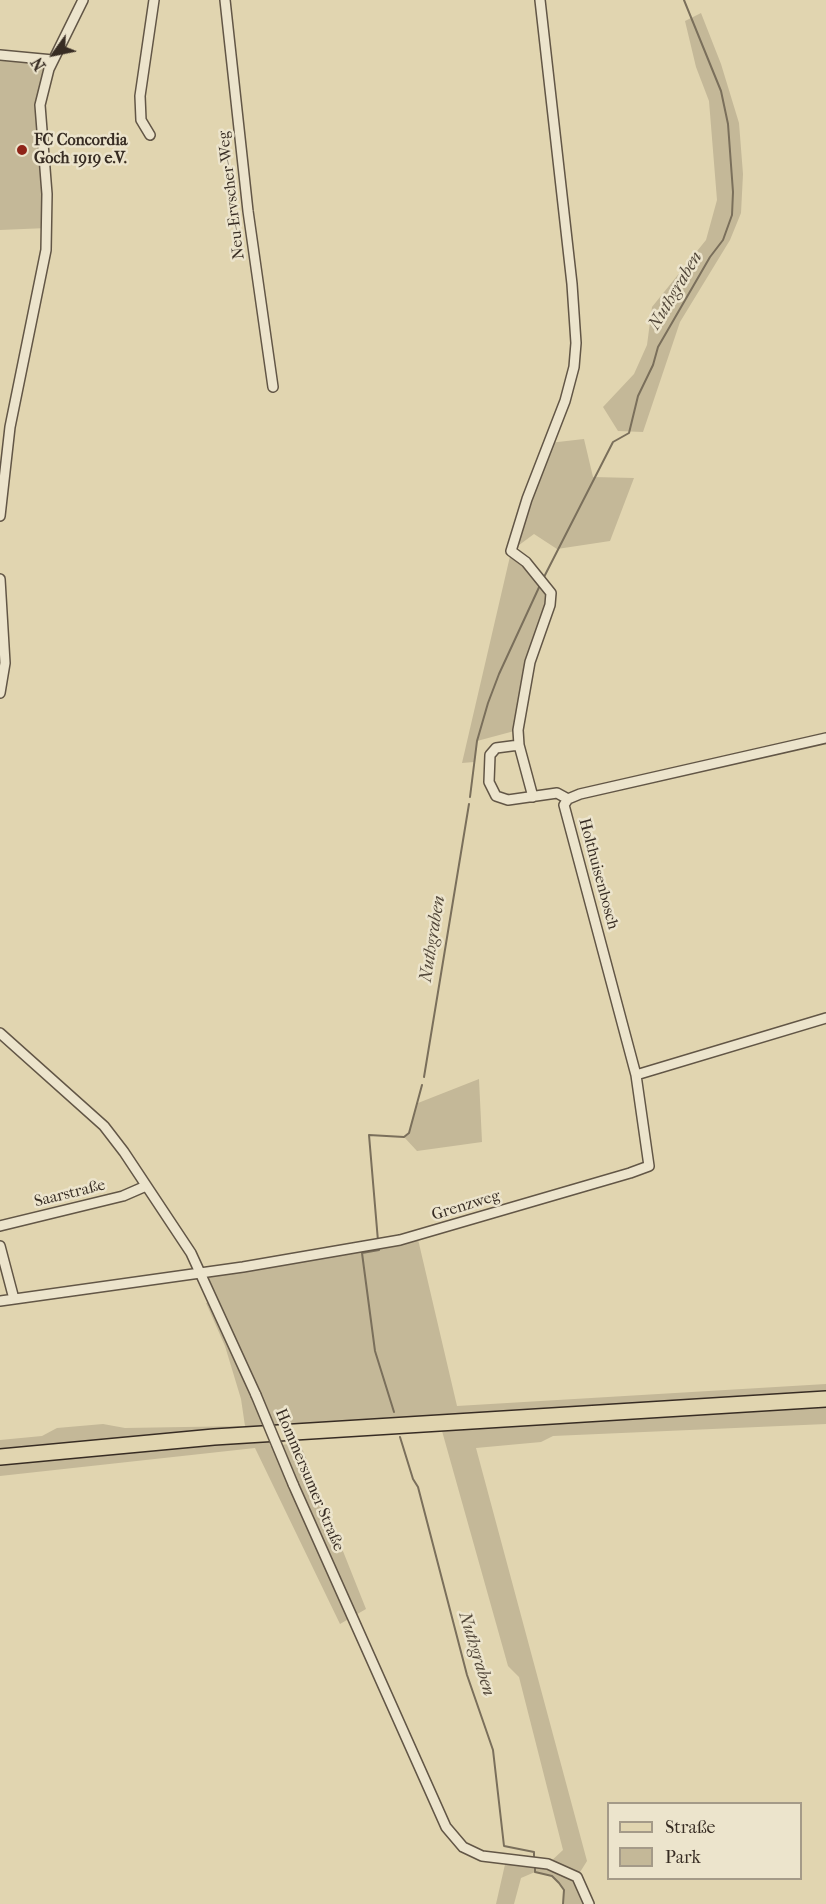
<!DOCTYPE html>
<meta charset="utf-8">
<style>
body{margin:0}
#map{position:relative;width:826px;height:1904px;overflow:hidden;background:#e1d5b0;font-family:"IM FELL French Canon",serif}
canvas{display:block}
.legend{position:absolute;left:607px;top:1802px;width:195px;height:78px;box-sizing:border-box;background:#ece4cc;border:2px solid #a49a88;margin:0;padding:8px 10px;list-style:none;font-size:18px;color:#372c23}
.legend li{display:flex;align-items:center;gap:12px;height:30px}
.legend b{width:30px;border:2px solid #a49a88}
.north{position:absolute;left:24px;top:24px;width:60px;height:60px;-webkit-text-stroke:4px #ece4cc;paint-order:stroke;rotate:237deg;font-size:16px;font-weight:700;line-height:24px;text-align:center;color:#372c23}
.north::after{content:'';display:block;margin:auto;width:21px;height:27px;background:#372c23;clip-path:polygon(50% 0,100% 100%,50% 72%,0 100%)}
</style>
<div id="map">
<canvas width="826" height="1904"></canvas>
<ul class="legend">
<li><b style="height:8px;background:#e1d5b0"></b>Straße</li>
<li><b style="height:16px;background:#c4b898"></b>Park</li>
</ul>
<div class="north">N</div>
</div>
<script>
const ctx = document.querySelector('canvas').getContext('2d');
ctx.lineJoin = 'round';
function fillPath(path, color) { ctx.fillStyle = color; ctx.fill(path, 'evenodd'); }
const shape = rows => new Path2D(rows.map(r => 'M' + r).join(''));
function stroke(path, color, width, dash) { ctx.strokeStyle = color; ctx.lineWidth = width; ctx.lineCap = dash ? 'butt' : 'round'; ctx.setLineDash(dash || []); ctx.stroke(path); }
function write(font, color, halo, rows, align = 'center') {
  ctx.font = font + ' "IM FELL French Canon",serif'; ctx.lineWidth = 5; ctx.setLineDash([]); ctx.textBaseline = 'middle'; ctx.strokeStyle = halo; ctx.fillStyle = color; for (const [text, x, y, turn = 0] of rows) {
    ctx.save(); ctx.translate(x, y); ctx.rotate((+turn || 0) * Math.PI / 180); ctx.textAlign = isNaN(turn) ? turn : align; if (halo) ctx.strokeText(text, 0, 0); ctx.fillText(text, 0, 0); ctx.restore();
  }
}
const green = shape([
 [701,13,721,64,739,123,743,174,741,213,730,240,680,322,643,432,618,431,603,407,634,374,647,345,652,307,706,240,717,200,709,101,696,67,685,21],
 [0,55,53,60,40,105,47,228,0,230],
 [584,439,593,477,634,478,610,541,557,549,534,534,511,551,551,593,530,662,518,730,477,741,474,762,462,763,511,552,549,443],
 [479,1079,482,1142,417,1151,404,1137,409,1133,418,1103],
 [417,1235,457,1406,826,1384,826,1391,0,1453,0,1440,42,1436,57,1428,103,1424,125,1428,245,1426,241,1399,225,1346,206,1303,214,1301,201,1272],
 [826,1403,826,1424,553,1436,541,1442,476,1448,587,1861,577,1877,589,1904,563,1904,564,1890,559,1883,552,1876,535,1872,521,1878,514,1904,496,1904,506,1860,548,1864,563,1850,519,1677,508,1666,442,1431],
 [269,1440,270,1446,300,1443,366,1609,340,1624,255,1448,0,1476,0,1462]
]);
const stream = shape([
 [544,577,613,442,629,433,638,396,653,365,658,347,710,257,723,240,732,215,733,192,728,124,721,91,684,0],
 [470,797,477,741,488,703,499,674,541,583],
 [424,1077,469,804],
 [378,1241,369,1135,404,1137,409,1133,422,1085],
 [379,1247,379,1250,362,1253,375,1351,394,1412],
 [400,1437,413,1479,418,1487,467,1675,493,1750,504,1846,534,1852,534,1858],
 [535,1867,535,1872,552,1876,559,1883,564,1890,563,1904]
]);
const minor = shape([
 [225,0,248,211,273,387],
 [0,55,53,60],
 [150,135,141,120,140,96,154,0],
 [0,516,10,427,46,250,47,194,40,105,49,69,83,0],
 [0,579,5,663,0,693],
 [519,745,496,748,490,755,489,782,496,796,508,800,557,793,568,799],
 [533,797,519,745,518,730,530,662,550,605,551,593,526,562,511,551,527,499,565,401,574,367,576,343,572,284,540,0],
 [0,1033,104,1126,124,1152,191,1253,256,1395],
 [636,1075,564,805,568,799,580,794,826,738],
 [0,1226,123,1196,146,1186],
 [0,1246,14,1299],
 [0,1301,243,1267,400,1240,630,1173,649,1166,636,1075,826,1018],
 [293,1484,446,1827,463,1847,482,1856,548,1864,577,1877,589,1904]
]);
const primary = shape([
 [0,1457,214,1437,826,1399]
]);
const minorBridge = shape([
 [256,1395,293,1484]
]);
const markers = [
 [22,150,6,"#8f2418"]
];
const poiNames = [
 ["FC Concordia",34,141],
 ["Goch 1919 e.V.",34,159]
];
const streetNames = [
 ["Neu-Ervscher-Weg",232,195,-97],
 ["Holthuisenbosch",598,874,75],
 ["Saarstraße",70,1194,-14],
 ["Grenzweg",466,1206,-17],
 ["Hommersumer Straße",309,1480,67]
];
const waterNames = [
 ["Nuthgraben",676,291,-59],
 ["Nuthgraben",433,939,-81],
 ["Nuthgraben",476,1654,73]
];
fillPath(green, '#c4b898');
stroke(stream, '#7a6f5b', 2);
stroke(minor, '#625646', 12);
stroke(primary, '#372c23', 18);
stroke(minor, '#ece4cc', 9);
stroke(primary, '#e1d5b0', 15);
stroke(minorBridge, '#625646', 12, []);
stroke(minorBridge, '#ece4cc', 9);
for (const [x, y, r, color] of markers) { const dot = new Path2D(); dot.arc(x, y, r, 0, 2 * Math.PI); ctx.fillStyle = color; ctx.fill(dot); stroke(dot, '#ece4cc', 2); }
write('bold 16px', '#372c23', '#ece4cc', poiNames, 'left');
write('16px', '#372c23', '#ece4cc', streetNames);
write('italic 18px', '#53483a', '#ece4cc', waterNames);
</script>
